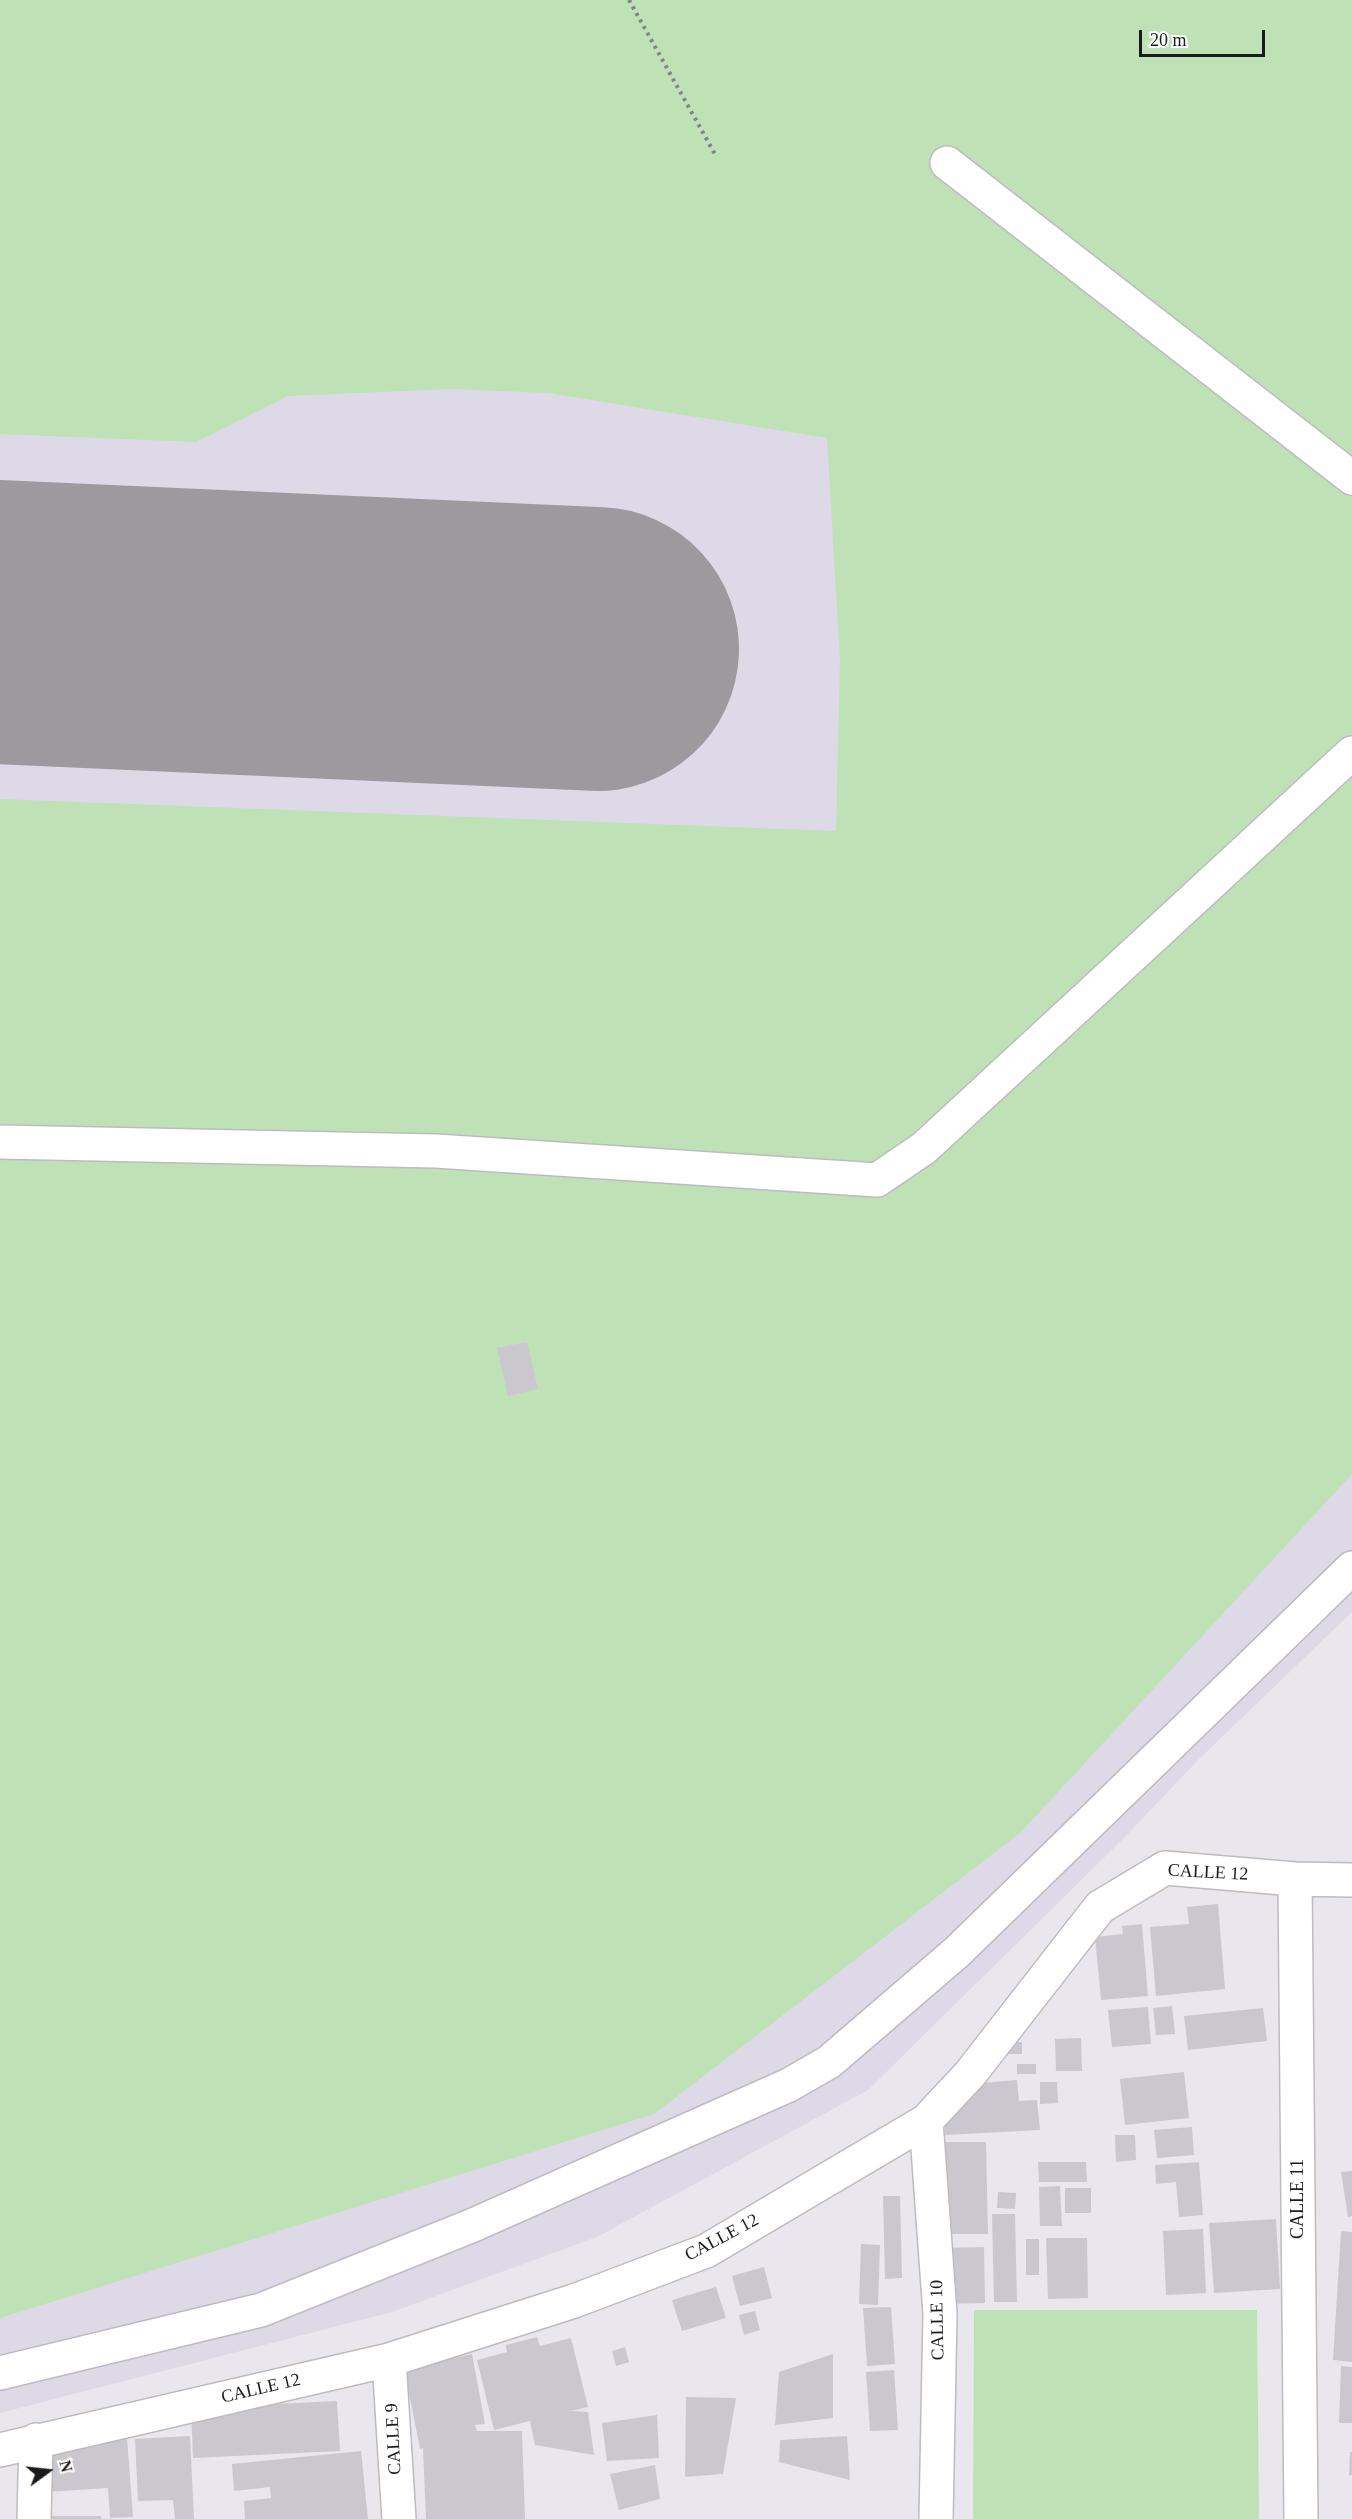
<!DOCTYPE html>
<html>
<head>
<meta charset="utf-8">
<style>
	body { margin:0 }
	#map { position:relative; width:1352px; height:2519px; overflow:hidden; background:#e9e7ed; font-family:"Times New Roman",serif }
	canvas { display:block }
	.north { position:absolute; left:18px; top:2441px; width:60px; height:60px; -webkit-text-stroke:4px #fff; paint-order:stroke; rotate:75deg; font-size:16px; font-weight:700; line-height:24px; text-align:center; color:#1b1b1d }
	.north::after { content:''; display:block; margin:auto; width:21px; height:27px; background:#1b1b1d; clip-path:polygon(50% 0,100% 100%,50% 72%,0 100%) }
	.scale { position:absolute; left:1139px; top:30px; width:126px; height:27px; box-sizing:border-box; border:3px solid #1b1b1d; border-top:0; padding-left:8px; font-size:18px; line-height:21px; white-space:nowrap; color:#1b1b1d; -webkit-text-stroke:4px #fff; paint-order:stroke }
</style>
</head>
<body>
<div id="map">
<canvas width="1352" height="2519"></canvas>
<div class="north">N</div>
<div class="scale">20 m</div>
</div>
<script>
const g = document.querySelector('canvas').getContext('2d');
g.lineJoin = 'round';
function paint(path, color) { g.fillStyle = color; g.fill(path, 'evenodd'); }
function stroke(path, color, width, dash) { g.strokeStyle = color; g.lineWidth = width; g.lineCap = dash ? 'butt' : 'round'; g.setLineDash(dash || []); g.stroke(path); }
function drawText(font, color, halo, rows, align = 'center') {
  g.font = font + ' "Times New Roman",serif'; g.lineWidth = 4.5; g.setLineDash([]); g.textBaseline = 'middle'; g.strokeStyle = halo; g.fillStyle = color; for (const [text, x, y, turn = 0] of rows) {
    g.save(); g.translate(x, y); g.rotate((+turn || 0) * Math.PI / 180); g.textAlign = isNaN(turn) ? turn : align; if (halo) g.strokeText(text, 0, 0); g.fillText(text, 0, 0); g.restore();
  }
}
const built = new Path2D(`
	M0,0H1352V1612L1197,1761L1125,1837L868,2090L597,2237L392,2312L0,2413Z`);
const green = new Path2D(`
	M0,0H1352V1474L1020,1833L654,2114L0,2318V799L836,831L840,660L827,438L548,393L451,389L288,396L196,442L0,434Z
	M974,2310H1257L1259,2519H973Z`);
const runway = new Path2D(`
	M0,622L597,649`);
const building = new Path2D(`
	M527,1342L538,1389L508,1396L497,1348Z
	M1218,1904L1225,1989L1156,1996L1150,1927L1189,1924L1187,1907Z
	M1142,1924L1148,1996L1101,2000L1095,1937L1123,1934L1122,1926Z
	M1172,2006L1175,2034L1156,2035L1153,2008Z
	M1148,2007L1151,2044L1112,2047L1108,2010Z
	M1263,2008L1267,2041L1188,2050L1184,2016Z
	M1081,2038L1082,2071H1056L1055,2039Z
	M996,2042H1022V2054H996Z
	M1017,2064H1036V2074H1017Z
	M1184,2072L1189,2118L1125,2125L1120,2079Z
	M1017,2080L1019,2101L1037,2100L1040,2130L945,2135V2111L968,2084Z
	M1040,2082H1057L1058,2103L1040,2104Z
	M1192,2127L1194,2155L1157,2158L1154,2130Z
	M1115,2135H1135L1136,2160L1116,2162Z
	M942,2142H986L988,2234H944Z
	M1038,2162H1086L1087,2182H1039Z
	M1199,2162L1203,2215L1179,2217L1176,2182L1156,2184L1155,2165Z
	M1352,2171V2216L1348,2217L1341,2172Z
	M1060,2186L1062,2226H1040L1039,2187Z
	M1065,2188H1091V2213H1065Z
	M998,2192L1016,2193L1015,2209L997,2208Z
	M883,2196H900L902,2278L885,2279Z
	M992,2214H1015L1017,2302H994Z
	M1276,2219L1280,2289L1214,2293L1209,2223Z
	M1203,2229L1206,2293L1166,2295L1163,2231Z
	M1341,2231L1352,2232V2362L1333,2360Z
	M1046,2238H1087L1088,2298L1048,2299Z
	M1026,2239H1039V2275H1026Z
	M861,2244L880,2245L878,2305L859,2304Z
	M984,2247L985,2303L943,2304L942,2248Z
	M764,2267L772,2298L740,2306L732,2276Z
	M716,2287L726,2318L682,2331L672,2300Z
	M891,2307L895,2364L867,2366L863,2308Z
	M755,2311L760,2330L744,2335L739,2315Z
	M537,2337L540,2346L571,2338L588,2407L571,2411L588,2412L594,2455L535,2445L530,2421L494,2430L477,2360L507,2352L506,2345Z
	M625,2347L629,2362L616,2366L612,2351Z
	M472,2354L485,2424L475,2425L477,2431H522L525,2519H426L423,2448L420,2449L404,2368Z
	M833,2354V2418L775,2425L779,2372Z
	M1341,2366L1352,2367V2423H1339Z
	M894,2370L898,2430L870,2431L866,2372Z
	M686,2397L736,2398L723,2474L685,2477Z
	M337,2401L340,2451L193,2458L191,2408Z
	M657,2415L659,2458L607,2461L602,2423Z
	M190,2436L194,2519H175L173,2500L138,2501L135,2439Z
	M847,2436L850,2480L779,2462L780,2440Z
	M127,2438L133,2517L110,2518L108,2488L46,2492L43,2443Z
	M361,2451L368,2519H245L244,2501L271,2498L270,2487L234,2491L232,2464Z
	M1350,2452H1352V2475H1349Z
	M655,2465L660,2499L619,2510L610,2474Z
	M46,2516H101V2519H46Z`);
const path = new Path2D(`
	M629,0L716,156`);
const minor = new Path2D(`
	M947,163L1352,478
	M0,1142L436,1151L877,1180L924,1148L1352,753
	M1295,1879L1301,2519
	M926,2121L940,2314L936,2519
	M389,2360L399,2519
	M0,2373L261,2310L471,2226L789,2085L829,2062L957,1952L1352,1568
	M0,2450L389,2360L574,2301L706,2251L926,2121L970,2074L1100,1907L1165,1868L1295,1879L1352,1880
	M34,2519L36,2440`);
const streetNames = [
	["CALLE 12",1208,1873,3],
	["CALLE 11",1298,2199,-90],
	["CALLE 12",722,2238,-28],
	["CALLE 10",938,2320,-91],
	["CALLE 12",261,2389,-13],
	["CALLE 9",394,2439,-93]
];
paint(built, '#ddd9e6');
paint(green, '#bfe1b6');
stroke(runway, '#9c9a9f', 284);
paint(building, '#cac8ce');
stroke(minor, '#bdbbc1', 36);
stroke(path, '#848387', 4, [3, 4.5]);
stroke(minor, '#fff', 33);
drawText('18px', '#1b1b1d', '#fff', streetNames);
</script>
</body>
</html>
